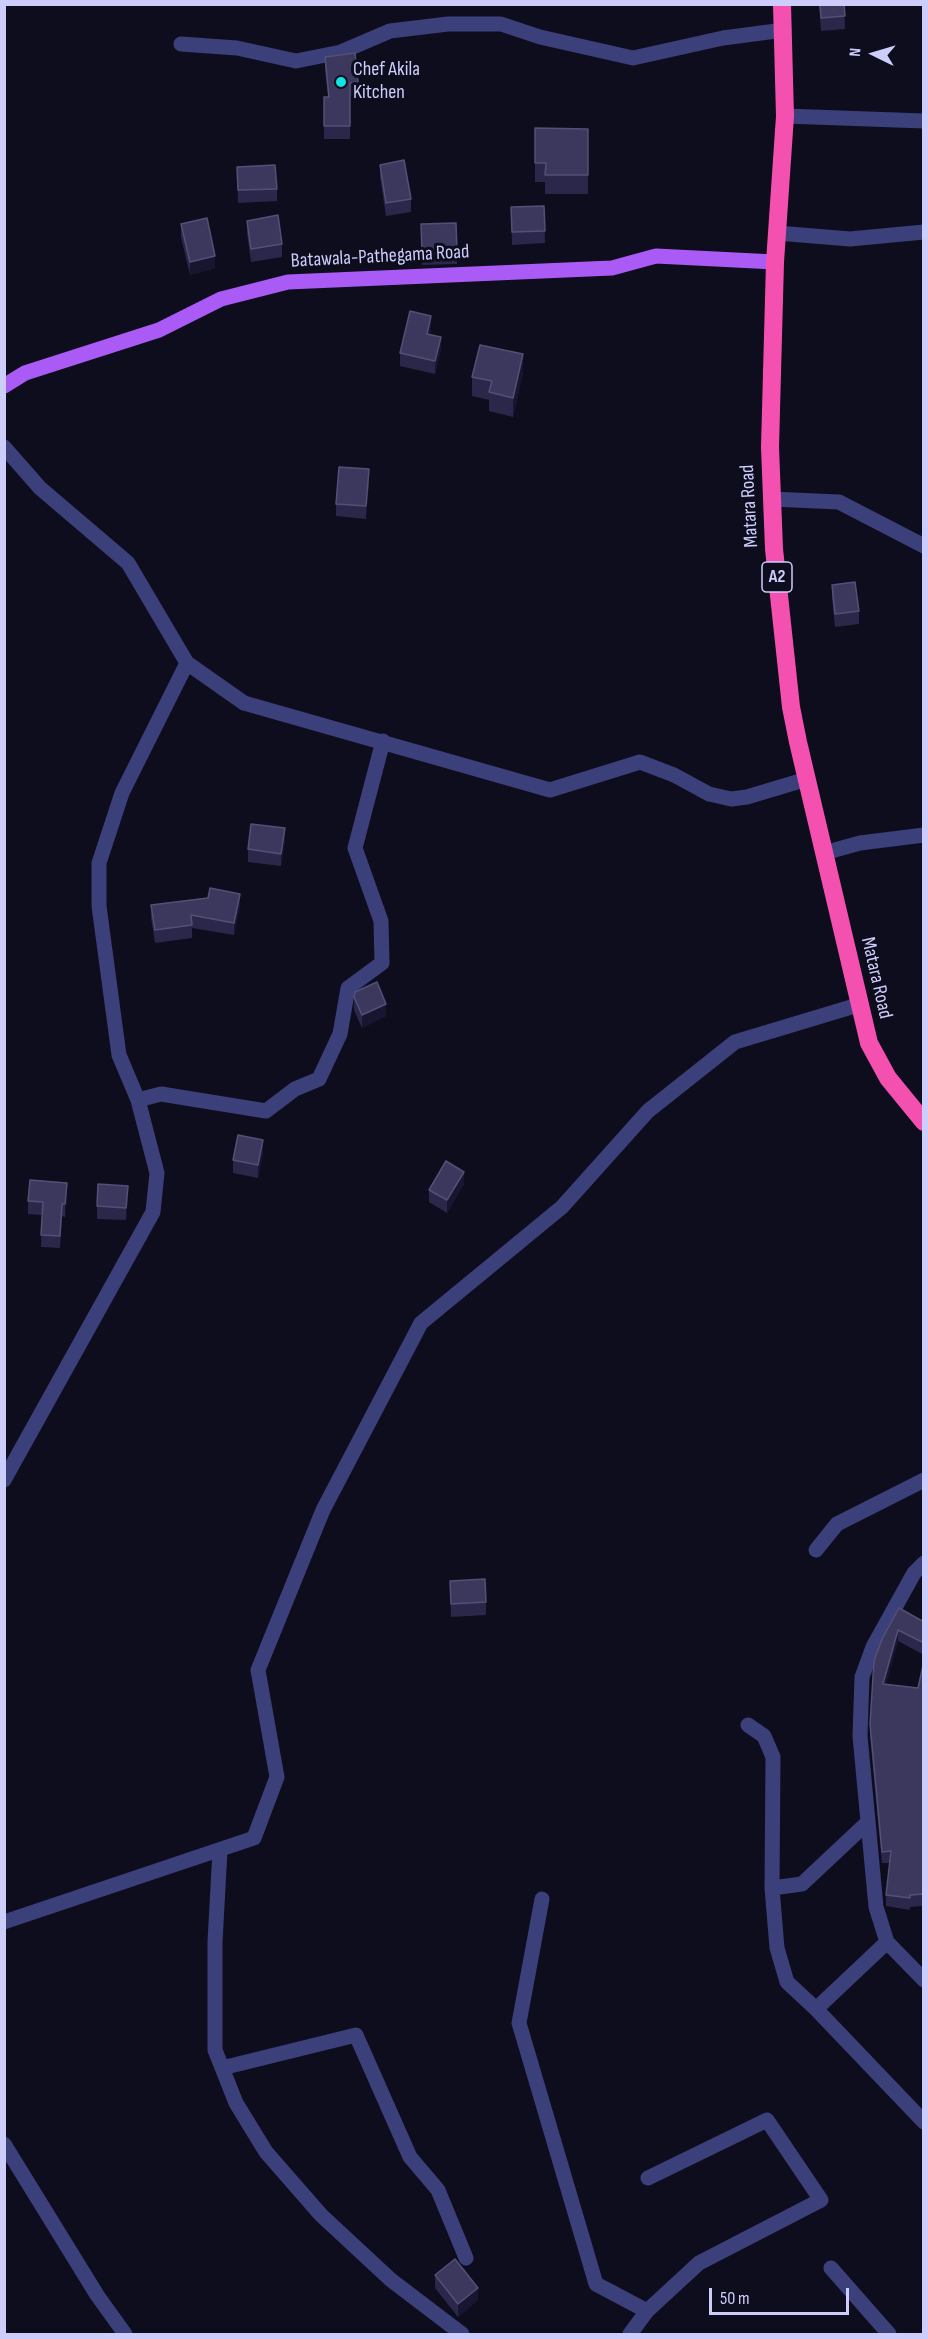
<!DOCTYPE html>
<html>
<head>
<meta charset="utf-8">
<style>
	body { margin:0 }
	#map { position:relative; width:928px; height:2339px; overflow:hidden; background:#0e0d1d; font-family:"Sofia Sans Condensed",sans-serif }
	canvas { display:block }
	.frame { position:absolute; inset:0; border:6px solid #cdcdfc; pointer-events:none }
	.north { position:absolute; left:844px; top:24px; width:60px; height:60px; -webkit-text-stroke:4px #0e0d1d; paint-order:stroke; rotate:275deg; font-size:16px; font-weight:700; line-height:24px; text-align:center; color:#cdcdfc }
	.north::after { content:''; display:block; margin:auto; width:21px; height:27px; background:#cdcdfc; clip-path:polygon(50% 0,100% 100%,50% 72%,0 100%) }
	.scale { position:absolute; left:709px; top:2288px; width:140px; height:27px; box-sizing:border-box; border:3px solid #cdcdfc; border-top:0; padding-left:8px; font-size:18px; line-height:21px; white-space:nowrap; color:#cdcdfc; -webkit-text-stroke:4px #0e0d1d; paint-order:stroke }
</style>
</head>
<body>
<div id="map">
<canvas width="928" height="2339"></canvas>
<div class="frame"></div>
<div class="north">N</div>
<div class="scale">50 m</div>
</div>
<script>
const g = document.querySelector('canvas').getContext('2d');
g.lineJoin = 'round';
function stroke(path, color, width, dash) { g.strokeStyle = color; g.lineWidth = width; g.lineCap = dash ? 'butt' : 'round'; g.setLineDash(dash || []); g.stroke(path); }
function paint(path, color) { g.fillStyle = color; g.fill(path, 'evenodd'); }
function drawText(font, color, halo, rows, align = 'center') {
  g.font = font + ' "Sofia Sans Condensed",sans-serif'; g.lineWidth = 6; g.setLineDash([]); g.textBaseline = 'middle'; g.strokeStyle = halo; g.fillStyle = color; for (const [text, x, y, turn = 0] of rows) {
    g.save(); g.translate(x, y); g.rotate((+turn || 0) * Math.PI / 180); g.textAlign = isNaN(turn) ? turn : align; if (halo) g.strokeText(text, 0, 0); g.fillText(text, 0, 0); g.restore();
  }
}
const minor = new Path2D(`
	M181,44L237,48L296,61L341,52L390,31L448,24H501L540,37L633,58L723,38L784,30
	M785,116L924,121
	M777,233L850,239L924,232
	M4,447L40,488L128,563L187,663L244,703L550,790L640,762L674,775L709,794L731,799L747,797L807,779
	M771,499L839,502L924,546
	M824,853L860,843L924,835
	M138,1100L161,1094L266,1111L295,1089L319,1079L340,1034L348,988L382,963L381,921L355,848L383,741
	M4,1480L153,1212L157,1173L138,1100L119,1055L99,906V863L122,793L187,663
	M816,1550L837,1524L924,1480
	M924,1563L914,1573L873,1647L862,1677L860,1736L876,1907L887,1942L924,1980
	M748,1725L764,1736L773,1757L772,1888L777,1948L787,1982L816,2009L887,1942
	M220,1850L215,1942V2050L236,2103L266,2152L321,2215L391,2280L462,2334
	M772,1888L802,1884L868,1822
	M542,1899L519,2023L596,2284L647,2311L630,2334
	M4,1922L254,1838L277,1777L258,1670L323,1510L421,1323L562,1207L648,1111L735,1042L858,1005
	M816,2009L924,2122
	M222,2068L356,2035L410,2157L438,2190L466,2258
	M4,2144L97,2295L125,2334
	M831,2268L889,2334
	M647,2311L699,2263L821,2200L767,2120L648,2178`);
const major = new Path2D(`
	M4,386L25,373L159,330L221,299L288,282L612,268L656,256L775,262`);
const highway = new Path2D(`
	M782,4L785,116L775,262L770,447L774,549L791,707L798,742L869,1043L888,1078L924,1122`);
const wall = new Path2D(`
	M819,4H844L845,29L821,31Z
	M325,57L358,82V95L350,96V139H324V97H328L325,70Z
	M535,128L588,129V194H545V182H535Z
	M380,165L411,199V212L386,216L380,177Z
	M237,167L277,189V201L238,203Z
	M544,206L545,243L512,245L511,207Z
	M247,221L282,244V257L251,262L247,233Z
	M181,224L215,268L190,275L181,237Z
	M421,224L457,251V264L422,265Z
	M431,329L430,334L441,350L435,374L400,366V353Z
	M523,373L513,417L489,411V400L472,396V377Z
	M369,482L366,519L336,516V504Z
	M832,585L859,611V624L835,627L832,598Z
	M285,841L281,866L248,862V849Z
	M151,905L240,906L234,935L192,928V938L155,943L151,918Z
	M354,997L386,1016L362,1028L354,1010Z
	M263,1153L258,1178L233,1173V1160Z
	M464,1184L447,1213L429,1202V1190Z
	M67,1196L65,1217L62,1216L60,1248L41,1247L42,1215L28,1214V1201Z
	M128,1198L126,1220L97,1219V1206Z
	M450,1581L486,1602V1615L451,1617Z
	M899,1608L924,1622V1655L898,1641L886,1684L918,1688L924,1661V1906L910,1907V1910L886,1906V1895L890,1863H882L870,1736V1724Z
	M435,2275L478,2300L458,2317L435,2288Z`);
const shadedWall = new Path2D(`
	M215,256V268L190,275V262Z
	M431,316V329L427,346V334Z
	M441,337V350L435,374V361Z
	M523,354V373L513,417V398Z
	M369,469V482L366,519V506Z
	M285,828V841L281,866V854Z
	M240,894V906L234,935V923Z
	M386,1004V1016L362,1028V1015Z
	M263,1140V1153L258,1178V1165Z
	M464,1172V1184L447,1213V1200Z
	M67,1183V1196L65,1217V1204Z
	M128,1186V1198L126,1220V1208Z
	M898,1630V1641L883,1696V1684Z
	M478,2288V2300L458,2317V2304Z`);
const building = new Path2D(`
	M820,4H844L845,16L821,18Z
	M355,53L358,82L350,83V126H324V97H329L325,57Z
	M535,128L588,129V175H545L546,163H535Z
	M404,160L411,199L386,203L380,165Z
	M275,165L277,189L238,190L237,167Z
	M544,206L545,231L512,232L511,207Z
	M278,215L282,244L251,249L247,221Z
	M207,218L215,256L190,262L181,224Z
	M456,223L457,251L422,253L421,224Z
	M410,311L431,316L427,334L441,337L435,361L400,353Z
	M480,345L523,354L513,398L489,392L492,381L472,377Z
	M339,467L369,469L366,506L336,504Z
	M855,582L859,611L835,614L832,585Z
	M251,824L285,828L281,854L248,849Z
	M210,888L240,894L234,923L191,915L192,925L155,930L151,905L208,898Z
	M377,982L386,1004L362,1015L354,997L355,992Z
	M238,1135L263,1140L258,1165L233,1160Z
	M446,1161L464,1172L447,1200L429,1190Z
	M30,1180L67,1183L65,1204H62L60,1236L41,1235L43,1202L28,1201Z
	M98,1184L128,1186L126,1208L97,1206Z
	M485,1579L486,1602L451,1604L450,1581Z
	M899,1608L924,1622V1643L898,1630L883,1684L918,1688L924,1661V1894L910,1895V1898L886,1895L891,1851L882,1852L870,1724L874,1661L882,1639Z
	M455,2259L478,2288L458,2304L435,2275Z`);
const markers = [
	[341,82,6,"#0ee6e5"]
];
const shields = [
	[777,577,30]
];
const shieldNames = [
	["A2",777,577]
];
const poiNames = [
	["Chef Akila",353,70],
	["Kitchen",353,93]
];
const streetNames = [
	["Batawala-Pathegama Road",380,257,-3],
	["Matara Road",750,506,-93],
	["Matara Road",876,978,77]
];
stroke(minor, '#3b3f7a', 15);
stroke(major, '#ab5bf5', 15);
stroke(highway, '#f450b0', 18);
paint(wall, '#2a274a');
paint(shadedWall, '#181530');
paint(building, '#3c385d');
stroke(building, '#525076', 1.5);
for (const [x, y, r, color] of markers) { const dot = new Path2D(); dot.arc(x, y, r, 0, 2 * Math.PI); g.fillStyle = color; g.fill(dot); stroke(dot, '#0e0d1d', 2); }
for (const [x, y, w] of shields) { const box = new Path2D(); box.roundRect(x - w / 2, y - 15, w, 30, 4.5); g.fillStyle = '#0e0d1d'; g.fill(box); stroke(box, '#cdcdfc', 1.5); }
drawText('bold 18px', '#cdcdfc', null, shieldNames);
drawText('20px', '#cdcdfc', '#0e0d1d', poiNames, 'left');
drawText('20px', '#cdcdfc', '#0e0d1d', streetNames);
</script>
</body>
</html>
